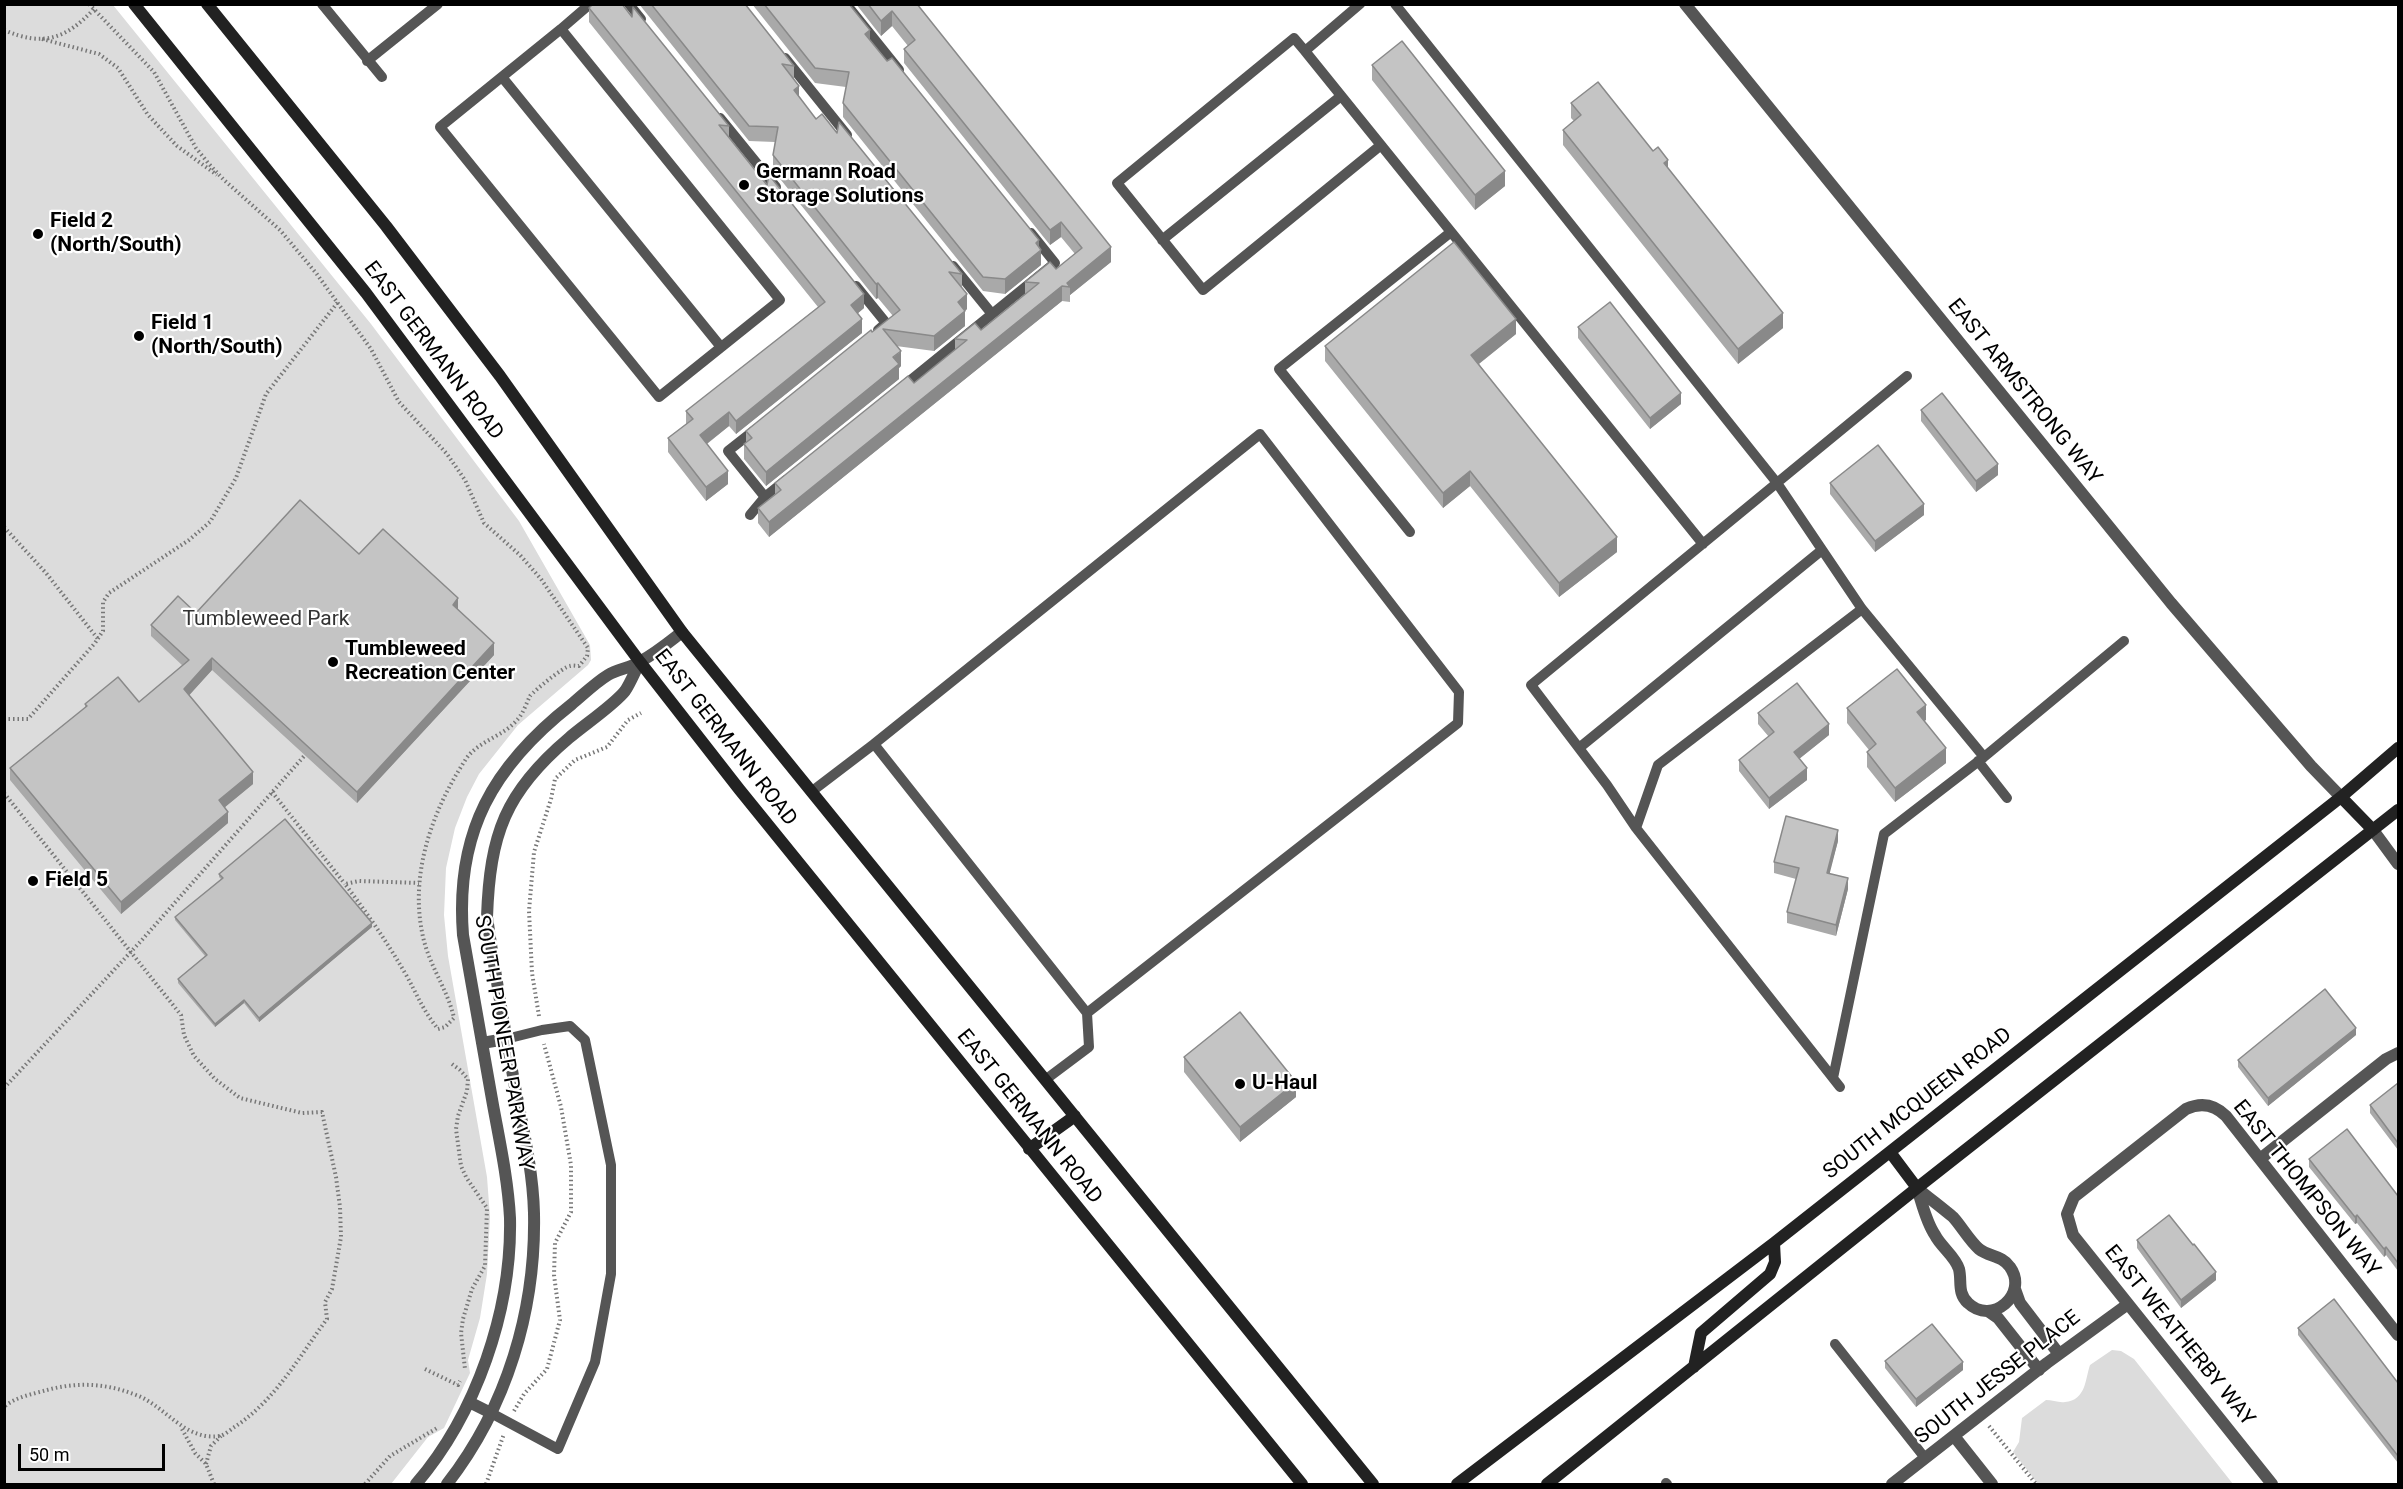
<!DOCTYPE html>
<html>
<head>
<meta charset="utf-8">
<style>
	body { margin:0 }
	#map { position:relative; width:2403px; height:1489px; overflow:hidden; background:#fff; font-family:Roboto,sans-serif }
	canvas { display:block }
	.frame { position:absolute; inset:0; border:6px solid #000; pointer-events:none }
	.scale { position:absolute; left:18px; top:1444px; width:147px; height:27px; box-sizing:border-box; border:3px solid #000; border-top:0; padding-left:8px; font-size:18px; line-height:21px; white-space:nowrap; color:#000; -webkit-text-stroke:4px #fff; paint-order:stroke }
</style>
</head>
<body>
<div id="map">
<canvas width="2403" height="1489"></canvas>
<div class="frame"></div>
<div class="scale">50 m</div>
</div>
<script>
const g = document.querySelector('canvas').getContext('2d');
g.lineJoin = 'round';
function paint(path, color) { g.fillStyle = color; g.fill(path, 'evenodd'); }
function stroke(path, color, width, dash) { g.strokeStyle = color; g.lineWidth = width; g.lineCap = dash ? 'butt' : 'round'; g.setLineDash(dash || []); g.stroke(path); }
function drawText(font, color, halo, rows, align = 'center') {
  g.font = font + ' Roboto,sans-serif'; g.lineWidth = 4.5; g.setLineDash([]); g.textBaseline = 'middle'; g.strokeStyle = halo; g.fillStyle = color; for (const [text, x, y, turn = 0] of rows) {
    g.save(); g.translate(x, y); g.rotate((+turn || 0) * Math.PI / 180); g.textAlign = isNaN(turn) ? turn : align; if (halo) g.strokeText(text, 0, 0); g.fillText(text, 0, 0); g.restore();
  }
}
const green = new Path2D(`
	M5,5H113L371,324L519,521L590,645L591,660L588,665L518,725L479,774L467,797L455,828L446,868L444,915L448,956L487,1177L490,1217L487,1274L480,1318L468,1360L470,1373L444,1428L428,1437L391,1484H5Z
	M2112,1350L2121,1351L2134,1359L2233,1484H2038L2013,1452L2019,1442L2022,1418L2046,1400C2052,1400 2059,1403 2065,1402C2086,1400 2085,1380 2090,1365Z`);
const path = new Path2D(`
	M89,4L154,72L196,148L209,164L224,180L280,230L316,273L371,349L399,402L447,454L465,480L484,523L520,555L541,579L588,648L587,656L579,666C576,666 573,665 570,666C563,667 535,690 530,696C526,704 523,714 517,720C504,736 478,741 466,759C431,812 408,878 424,941C431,968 448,991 454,1018L445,1027L438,1029C422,1009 417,994 405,973C387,942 367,913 345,884L359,881L419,883
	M4,30C43,47 66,39 94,9
	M42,39L99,54L118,68L148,115L177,146L217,175
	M4,527L46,573L98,639
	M4,719H28L95,643L103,631V602L109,593L189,540L210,522L236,478L266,394L338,302
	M272,792L345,884
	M4,793L181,1015L184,1035L194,1056L215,1079L240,1098L302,1113L322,1112L336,1177L340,1207L341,1237L332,1289L325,1302L327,1319C299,1357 276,1399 236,1426C231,1429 225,1435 220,1436C184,1441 166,1406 136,1395C106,1383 77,1382 47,1390C33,1394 15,1397 4,1407
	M539,1016L532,973L529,911L534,852L551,799L555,779L575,760L607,747L628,720L641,713
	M452,1064L460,1070L468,1079L467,1091L458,1116L456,1129L461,1166L466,1177L487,1208L485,1266L472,1289L463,1319L461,1333L465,1369
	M4,1088L141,941L305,755
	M425,1369L458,1385L460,1381
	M514,1411L524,1394L547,1369L560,1320L554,1275L555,1243L571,1212V1165L561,1107L544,1044
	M1989,1426L2036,1484
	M182,1429L195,1453L206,1464L214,1484
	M206,1464L211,1446L221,1436
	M365,1484L390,1456L437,1428
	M486,1484L504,1434`);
const service = new Path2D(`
	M322,4L382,77
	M629,4L641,19
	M846,4L899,70
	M1360,4L1305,51L1703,544
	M1395,4L1777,483L1862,609L1984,757L1884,834L1833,1078
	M561,29L780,300L659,397L440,127Z
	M561,29L590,4
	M1305,51L1294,38L1117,183L1203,290L1381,145
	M785,58L847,135
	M367,61L438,4
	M502,77L721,347
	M720,118L776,187
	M1162,240L1341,96
	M953,266L992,314
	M856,286L886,323L878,330
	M901,388L1055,263L1031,233
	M756,429L728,451L765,497L786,480
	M750,515L765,497
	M1410,532L1279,369L1451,232
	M874,744L1260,434L1459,692L1458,723L1087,1013
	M1579,748L1822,550
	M1984,757L2124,641
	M1978,761L2007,798
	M811,792L874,744L1087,1013L1089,1047L1045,1080
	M1636,828L1658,765L1862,609
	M1840,1087L1636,828L1607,785L1531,685L1907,376
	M1835,1344L1925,1458
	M491,1413L558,1449L595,1362L611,1274V1165L585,1040L570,1026L542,1030L506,1039
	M1666,1483L1667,1484`);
const minor = new Path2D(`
	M1685,4L2171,603L2311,766L2341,797
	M2373,830L2398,864
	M482,1043L506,1039
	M2260,1159L2386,1059L2398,1053
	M1917,1188C1929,1198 1941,1207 1953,1217C1962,1227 1969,1240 1979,1249C1989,1257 2002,1255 2010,1267C2029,1294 1992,1326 1968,1303C1957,1293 1962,1281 1959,1269C1955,1256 1941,1247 1935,1235C1926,1222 1922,1203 1917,1188Z
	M2015,1289L2020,1303L2059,1354
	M1988,1311L1998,1318L2039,1370
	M469,1402L491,1413
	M1954,1436L1992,1484
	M416,1484C476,1414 512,1311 510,1218C508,1180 500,1143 493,1105C483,1048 473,991 463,935C455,832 493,766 572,704C584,694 595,683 608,675C618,669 631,668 641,661C656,653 669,642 682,632
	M447,1484C507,1407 536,1310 534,1213C533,1171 523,1128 515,1087C505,1031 495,974 487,917C490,834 505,792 569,738C584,725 614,705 625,691C631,682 635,671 640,662
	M1892,1484L2047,1363L2128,1304
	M2272,1484L2073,1235L2067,1214L2074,1197L2186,1109C2201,1102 2214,1104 2226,1116L2398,1335`);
const secondary = new Path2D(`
	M134,4L366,293L640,662L739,789L1302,1484
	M207,4L386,226L500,376L682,632L1373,1484
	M2341,797L2373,830
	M1029,1149L1075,1116
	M1890,1152L1917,1188
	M1694,1367L1701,1333L1770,1274L1775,1262L1774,1243
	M1457,1484L1774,1243L2341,797L2398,748
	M1547,1484L1917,1188L2398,810`);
const wall = new Path2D(`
	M639,4H745L794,66V79L799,98L816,119L837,133L962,274V288L967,309L965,311V326L934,351L896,346L901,366L899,368V379L766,486L744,459V444L746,443V431L893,316L878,298L876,299L773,170V155L775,142L749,141Z
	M752,4H849L870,40L1039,247L1041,265L1005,294L983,291L843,117V103L846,87L815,83Z
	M856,4H917L1111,262L1070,295V302L1062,301L769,537L758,523V508L775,494V483L914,383L955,351V339L981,330L1025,294V282L1056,269L1075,254L1061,237L1050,245L904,63V49L908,46L892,26L881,36Z
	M589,8L632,17L729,126V137L864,308L857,314L862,333L736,434L729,426L707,444L728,484L706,501L668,452V438L686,424V411L818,307L589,22Z
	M1372,65L1505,186L1475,210L1372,80Z
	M1571,103L1653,151L1668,168L1783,328L1738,364L1563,145V130L1574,121L1571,118Z
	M1578,327L1681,404L1650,429L1578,338Z
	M1516,334L1479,364L1617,552L1559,597L1470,486L1443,508L1325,361V346Z
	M1921,410L1998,475L1976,492L1921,421Z
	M1830,483L1924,515L1875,552L1830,494Z
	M359,554L458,610L494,655L357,803L212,670L189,695L253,784L225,807L228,823L121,914L10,780V768L85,708V704L139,702L183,666L151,636V625L196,613Z
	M1847,708L1926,720L1924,721L1946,763L1895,802L1867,767V752L1869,750L1847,723Z
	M1758,713L1829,735L1799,759L1807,780L1769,809L1739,771V760L1769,737L1758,724Z
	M1838,841L1829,873L1848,889L1836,936L1787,923V912L1796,879L1774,873V862Z
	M219,874L372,927L259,1022L244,1003L215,1027L178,983V979L205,956L175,920V917L221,879L219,877Z
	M2356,1035L2268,1106L2238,1067V1060Z
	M1184,1057L1296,1097L1240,1142L1184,1072Z
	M2398,1083V1150L2370,1113V1105Z
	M2309,1159L2398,1196V1271L2386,1255L2384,1257L2357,1223L2355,1224L2309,1167Z
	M2137,1240L2193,1245L2216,1280L2181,1308L2137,1248Z
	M2298,1328L2398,1383V1463L2298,1335Z
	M1885,1361L1963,1370L1916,1407L1885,1368Z`);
const shadedWall = new Path2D(`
	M892,11V26L881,36V21Z
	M870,30V45L865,34Z
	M799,86V101L794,90Z
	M1668,160V175L1664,163Z
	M1505,171V186L1475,210V195Z
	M1061,222V237L1050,245V230Z
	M1039,240V252L1041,250V265L1005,294V279Z
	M1111,247V262L1070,295V287L1067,283Z
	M878,283V298L876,299V284Z
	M1062,286V301L769,537V522Z
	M864,294V308L851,319V305Z
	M967,294V309L958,317V302Z
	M965,311V326L934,351V336Z
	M1783,313V328L1738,364V349Z
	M862,319V333L736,434V421Z
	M1516,319V334L1471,370V355Z
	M901,351V366L899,368V379L766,486V472Z
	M1681,393V404L1650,429V418Z
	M729,412V426L700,449V435Z
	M1998,464V475L1976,492V481Z
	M728,471V484L706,501V487Z
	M1470,471V486L1443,508V493Z
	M1924,504V515L1875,552V541Z
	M1617,537V552L1559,597V583Z
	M458,598V610L453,605Z
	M494,643V655L357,803V792Z
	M212,658V670L184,701V689Z
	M1926,705V720L1917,726V712Z
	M1829,724V735L1794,763V752Z
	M1946,748V763L1895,802V788Z
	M1807,768V780L1769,809V798Z
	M253,772V784L219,812V800Z
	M228,812V823L121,914V902Z
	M1838,830V841L1827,884V873Z
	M1848,878V889L1836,936V925Z
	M372,923V927L259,1022V1018Z
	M244,1000V1003L215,1027V1024Z
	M2356,1028V1035L2268,1106V1098Z
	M1296,1082V1097L1240,1142V1127Z
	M2357,1215V1223L2355,1224V1217Z
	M2386,1247V1255L2384,1257V1249Z
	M2216,1272V1280L2181,1308V1300Z
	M1963,1362V1370L1916,1407V1399Z`);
const building = new Path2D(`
	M593,4H622L632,17L633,7L729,126L719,125L767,185L769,175L864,294L851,305L862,319L736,421L729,412L700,435L728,471L706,487L668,438L693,419L686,411L825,302L589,8Z
	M651,4H745L794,66L782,64L799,86L794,90L816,119L822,114L837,133L839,122L962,274L949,272L967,294L958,302L965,311L934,336L883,329L901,351L893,357L899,364L766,472L744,444L752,438L746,431L871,330L872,332L900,310L878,283L876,284L773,155L778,127L749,126Z
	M764,4H849L870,30L865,34L887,61L892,58L1039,240L1036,243L1041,250L1005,279L983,277L843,103L849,72L815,68Z
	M868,4H917L1111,247L1067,283L1070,287L1062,286L769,522L758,508L781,490L775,483L908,376L914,383L967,340L955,339L975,323L981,330L1039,283L1025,282L1050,262L1056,269L1082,248L1061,222L1050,230L904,49L915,40L892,11L881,21Z
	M1402,41L1505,171L1475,195L1372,65Z
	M1598,82L1653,151L1658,147L1668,160L1664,163L1783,313L1738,349L1563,130L1581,115L1571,103Z
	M1454,242L1516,319L1471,355L1617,537L1559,583L1470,471L1443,493L1325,346Z
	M1610,302L1681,393L1650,418L1578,327Z
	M1942,393L1998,464L1976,481L1921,410Z
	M1878,445L1924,504L1875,541L1830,483Z
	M300,500L359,554L383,529L458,598L453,605L494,643L357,792L212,658L184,689L253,772L219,800L228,812L121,902L10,768L87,706L85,704L118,677L139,702L189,660L151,625L178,596L196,613Z
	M1897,669L1926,705L1917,712L1946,748L1895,788L1867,752L1876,744L1847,708Z
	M1797,683L1829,724L1794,752L1807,768L1769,798L1739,760L1774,732L1758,713Z
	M1786,816L1838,830L1827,873L1848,878L1836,925L1787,912L1799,868L1774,862Z
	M285,819L372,923L259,1018L244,1000L215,1024L178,979L207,955L175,917L223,878L219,874Z
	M2325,989L2356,1028L2268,1098L2238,1060Z
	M1240,1012L1296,1082L1240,1127L1184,1057Z
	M2398,1083V1143L2370,1105Z
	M2347,1129L2398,1196V1263L2386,1247L2384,1249L2357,1215L2355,1217L2309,1159Z
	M2169,1215L2193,1245L2194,1244L2216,1272L2181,1300L2137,1240Z
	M2334,1299L2398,1383V1456L2298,1328Z
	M1932,1324L1963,1362L1916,1399L1885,1361Z`);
const markers = [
	[744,185,6,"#000"],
	[38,234,6,"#000"],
	[139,336,6,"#000"],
	[333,662,6,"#000"],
	[33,881,6,"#000"],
	[1240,1084,6,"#000"]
];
const poiNames = [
	["Germann Road",756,173],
	["Storage Solutions",756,197],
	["Field 2",50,222],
	["(North/South)",50,246],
	["Field 1",151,324],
	["(North/South)",151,348],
	["Tumbleweed",345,650],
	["Recreation Center",345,674],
	["Field 5",45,881],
	["U-Haul",1252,1084]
];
const streetNames = [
	["EAST GERMANN ROAD",433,351,53],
	["EAST ARMSTRONG WAY",2024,392,51],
	["EAST GERMANN ROAD",725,738,52],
	["SOUTH PIONEER PARKWAY",503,1043,80],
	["SOUTH MCQUEEN ROAD",1918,1104,-38],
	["EAST GERMANN ROAD",1029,1117,51],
	["EAST THOMPSON WAY",2306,1189,51],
	["EAST WEATHERBY WAY",2179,1336,51],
	["SOUTH JESSE PLACE",1998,1378,-38]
];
const parkNames = [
	["Tumbleweed Park",266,620]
];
paint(green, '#dcdcdc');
stroke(path, '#777', 4, [1.5, 3]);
stroke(service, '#555', 10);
stroke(minor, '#555', 12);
stroke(secondary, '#222', 12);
paint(wall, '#a9a9a9');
paint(shadedWall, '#898989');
paint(building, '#c4c4c4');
stroke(building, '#898989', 1.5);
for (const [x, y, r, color] of markers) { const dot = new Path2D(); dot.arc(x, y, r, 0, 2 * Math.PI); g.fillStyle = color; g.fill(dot); stroke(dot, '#fff', 2); }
drawText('bold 21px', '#000', '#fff', poiNames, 'left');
drawText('21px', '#000', '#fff', streetNames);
drawText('21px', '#333', '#fff', parkNames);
</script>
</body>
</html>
